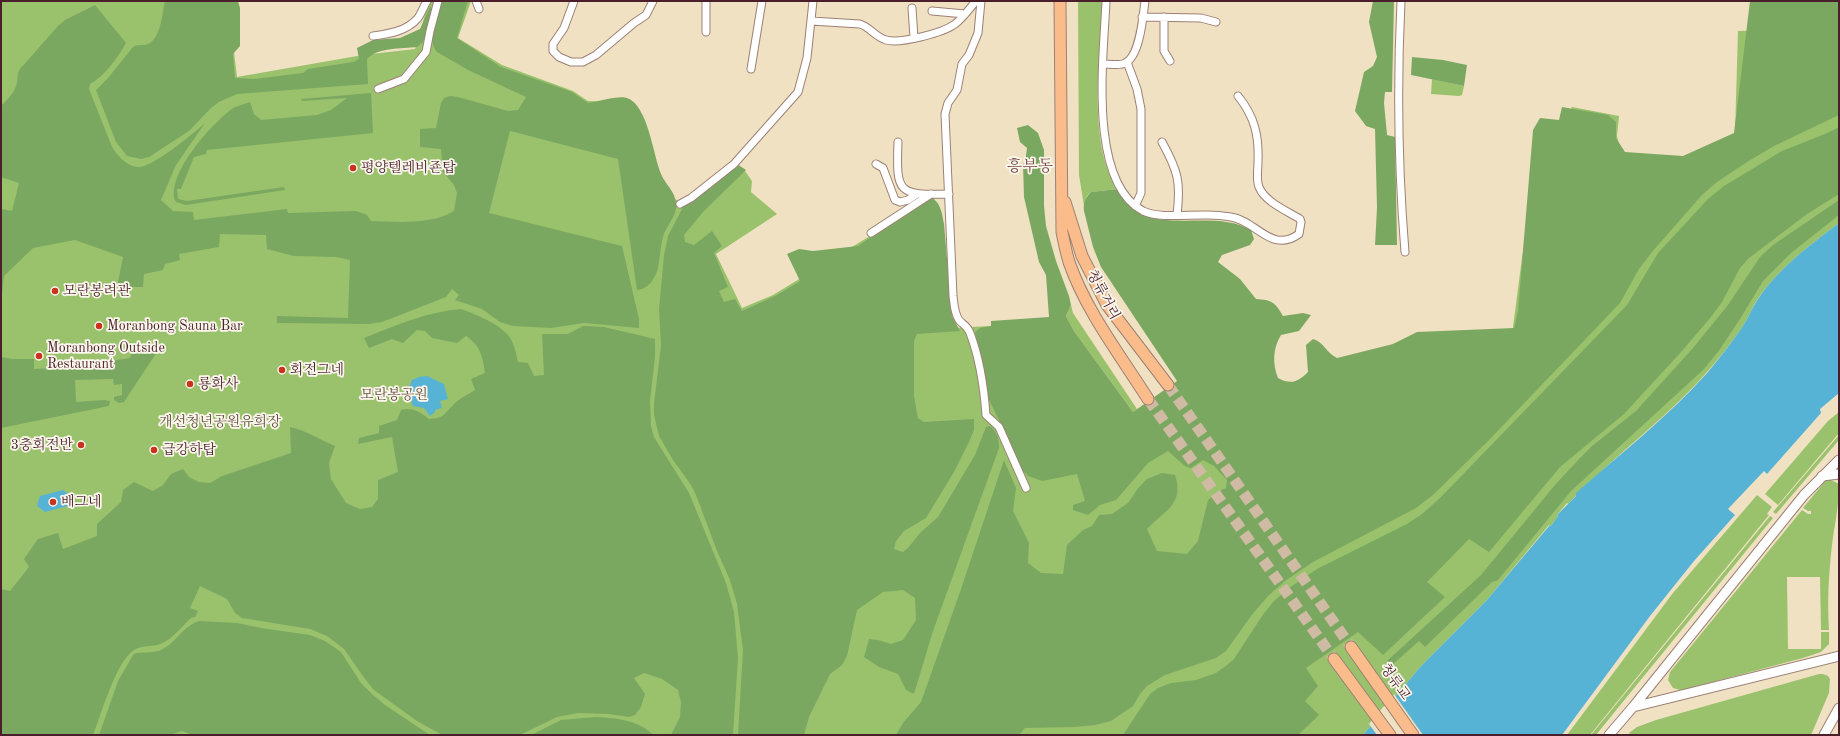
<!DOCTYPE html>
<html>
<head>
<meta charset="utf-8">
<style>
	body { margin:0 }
	#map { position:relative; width:1840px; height:736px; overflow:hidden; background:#f0e1c2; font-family:"Old Standard TT",serif }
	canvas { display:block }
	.frame { position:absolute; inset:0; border:2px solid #4a1f2b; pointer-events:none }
</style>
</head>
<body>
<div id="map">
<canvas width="1840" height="736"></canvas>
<div class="frame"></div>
</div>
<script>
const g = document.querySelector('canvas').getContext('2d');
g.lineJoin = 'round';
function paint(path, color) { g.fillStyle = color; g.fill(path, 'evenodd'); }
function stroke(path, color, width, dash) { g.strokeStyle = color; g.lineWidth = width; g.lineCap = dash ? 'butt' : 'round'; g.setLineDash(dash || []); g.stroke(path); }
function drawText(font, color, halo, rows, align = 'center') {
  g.font = font + ' "Old Standard TT","Noto Serif KR",serif'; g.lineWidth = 3.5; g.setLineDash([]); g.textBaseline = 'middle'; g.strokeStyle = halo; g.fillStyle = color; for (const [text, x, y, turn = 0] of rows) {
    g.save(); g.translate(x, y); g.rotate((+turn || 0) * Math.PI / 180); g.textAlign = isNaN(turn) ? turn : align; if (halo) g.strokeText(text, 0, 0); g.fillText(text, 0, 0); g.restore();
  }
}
const green = new Path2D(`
	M1,1H228L237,77L363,55L415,49L429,1H471L458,38L502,65L573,91L588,101L625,102L672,197L687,207L745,171L752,181L751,192L777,214L716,254L742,308L773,295L934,197L952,328L1009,325L1131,420L1249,411L1518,351L1513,327L1539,128L1562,127L1572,107L1619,116L1617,136L1622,158L1685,157L1735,133L1738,31L1839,29V223C1810,245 1778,269 1757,300C1753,306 1750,314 1746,321C1735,339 1721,356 1707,372C1665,420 1612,457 1568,504L1567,503L1557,515L1558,516L1551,526L1549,525L1486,601L1421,666L1363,735H1Z
	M1078,1H1103C1100,52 1087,147 1118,189L1091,192L1087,196L1084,206L1079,175Z
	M1432,79L1464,86L1462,95L1459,96L1431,94Z
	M1071,305L1073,313L1137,409L1133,412L1074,331L1066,316Z
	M1839,412V433L1778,505L1765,494L1828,421Z
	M1839,435V440L1776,514L1773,512Z
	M1826,480H1831L1839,484C1839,502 1836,519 1833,537C1829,568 1827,599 1829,630H1821L1820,577H1787L1788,649H1821V632H1829V644L1821,652L1803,658L1690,688L1680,690L1673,688L1668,680L1670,672L1802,510L1808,514H1811V511H1808L1803,508Z
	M1757,495L1772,507L1767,514L1769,515L1590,735H1567L1673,593Z
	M1770,516L1773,518L1617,709L1596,735H1591Z
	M1819,674H1823L1828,676L1830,679L1829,693L1811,735H1631L1629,733L1637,727L1656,720Z`);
const forest = new Path2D(`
	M165,1H238L240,8V46L233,54L235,78L254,79L303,73L308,69L353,62L359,59L357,48L373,40L400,38L420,29L430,7L432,8C430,21 429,40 417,47C402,49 378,47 367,59L368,84L237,94L219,102L211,108L189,131L149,157L141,159L127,156L116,142L96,90L108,78L133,47C137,44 143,46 148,44C161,38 162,14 165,1Z
	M441,1H468L457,38L501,67L572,92L588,103C597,102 619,95 627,98C648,105 653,155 661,174C665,184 675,191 676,203C678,215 666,226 663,237C659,250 661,267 654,278C650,285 645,289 637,290L618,159L510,131L489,213L622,246L639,319V328L584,323L551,328L513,326L500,322L482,309L455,300L459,295L452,289L446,297L382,322L369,324L277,323V316L348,318L350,260L336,257L294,256L267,249L266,235L220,234L219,247L179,254L180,260L165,264L163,270L144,274L143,287H117L123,257L75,240L33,248L4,276L1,302V216L2,209L12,211L19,183L1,177V106C8,99 16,91 17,82C18,77 17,74 20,69L58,26L65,20L95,5L126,43C118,57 105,76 90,84L89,89L112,147C118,156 126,166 138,167C152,168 194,133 205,123L176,165L161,200L173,211L193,212L194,220L287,209L288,213L356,211L367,215L371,221C397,222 431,225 454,211L457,193L454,185L443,172L441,149L420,147V129L436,128L441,103L444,98L450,96L458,97L508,111L518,110L526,97L468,70L437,52C426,38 436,17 441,1Z
	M1373,1H1394L1392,92H1385L1384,103L1387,135L1395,137L1397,245H1375L1377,208L1375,129L1366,126L1355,111L1364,72L1373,66L1377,57L1369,22Z
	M1750,1H1839V115L1774,146L1747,162L1717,182L1702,195L1652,252L1639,269L1620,303L1489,440L1433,495L1416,508L1313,562L1285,581L1268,596L1251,616L1226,651L1216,658L1165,675L1147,686L1140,694L1133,706L1111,721L1095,725L1075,727L1025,728L1019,735H896L903,723L921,702L960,592L1004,460L1016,488L1013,511L1029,543L1028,563L1041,573L1063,574L1067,545L1083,530L1092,526L1099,515L1112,514L1128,503L1139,487L1147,479L1162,473L1175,475C1185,504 1164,511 1147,529L1157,551L1187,554L1198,541L1208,500L1219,491L1226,488L1227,480L1214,466L1203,460L1191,468L1185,466L1168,451L1148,463L1116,500L1100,505L1088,515L1073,510V505L1085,501L1077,474L1042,481L1028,476L1020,468L1006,434L989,400L975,332L980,328L991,326V321L1049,317L1046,275L1039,262L1024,197L1023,164L1025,163L1027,148L1020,142L1017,128L1028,125L1038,133L1044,150V206L1046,226L1056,261L1069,296L1071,305L1066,316L1074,331L1133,412L1177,381L1101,267L1093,247L1084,211C1083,203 1086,197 1091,192L1118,189C1124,198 1131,209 1141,214C1176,229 1217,211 1251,230L1254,239L1250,245L1222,255L1218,262L1240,279L1256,299C1272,300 1275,302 1283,316L1303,313L1311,315L1299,331L1281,335C1273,348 1272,363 1278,378C1291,385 1298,382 1308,372L1306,345L1313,339C1324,342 1326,353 1337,358L1393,344L1417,332L1514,328L1518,311L1533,130L1540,118L1559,120L1562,107L1608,115L1616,122V138L1625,152L1683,156L1734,133Z
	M1412,57L1443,60L1467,65L1464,86L1411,75Z
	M371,93L373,133L207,150L206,154L194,157L181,189H177L178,199L187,201L284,187L285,190L186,205L176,202C163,177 215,119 235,107C240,105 245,104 250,102L254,114L261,120L317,115L331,110L347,98L302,101L301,99Z
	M1839,127V194L1807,214L1749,258L1740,268L1722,302L1711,317L1682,351L1624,414L1560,467L1489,552L1469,539L1427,582L1445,597L1383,655L1358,632L1306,668L1318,686L1305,701L1319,715L1298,735H1123L1150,694L1158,688L1171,683L1196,680L1216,673L1227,665L1234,659L1262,616L1274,601L1289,588L1317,569L1407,524L1422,514L1440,498L1627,305L1658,253L1708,199L1724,186L1782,151L1825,134Z
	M737,164L746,170L703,212L684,235L685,242L694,245L712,231L722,246L714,253L728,287L719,291L724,302L735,299L742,311L777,295L800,281L787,254L799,249L813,251L858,246L923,201L932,198C941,203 942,214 944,224L952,316L960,331L917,334L914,341V396L918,418L924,422L974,419V430L969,442L954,472L926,518L904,531L896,541L894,549L903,552L908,548L920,533L938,517L975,455L986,427L990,426C997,432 999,438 999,448L933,631L914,694L906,690L898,674L879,667L864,657L869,639L878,640L891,644L903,640L916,620L915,598L903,590L883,592L857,610L847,656L842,665L830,674L809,717L804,735H738L743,650L737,604L730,580L717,551L696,495L691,485L673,460L659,436L654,415V403L661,346L659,309L664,255L668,236L683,207Z
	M1839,200V215L1791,253L1763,281L1740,319L1718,352L1703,370L1571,491L1498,580L1492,582L1425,647L1419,641L1391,666L1387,661L1481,575L1555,485L1580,458L1592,446L1636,411L1693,348L1728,305L1760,257L1773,245Z
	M461,309C477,315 496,322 508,335C514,342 516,353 518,362L528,363L534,376L544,375L542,334H568L583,326L604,327L655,339V357L650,401L651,426L654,437L689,493L726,583L734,612L738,658L733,735H671L680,717L681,702L678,690L662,679L644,673L634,678L645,694L641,707L635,715L629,717L609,714L578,713L557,717L520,735H442L417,721L374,690L365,679L344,649L327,636L310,629L242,618L235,613L227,599L200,586L190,608L198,611L195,617L191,618C182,626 172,640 160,644C152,647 141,645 134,650C116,661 101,715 93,735H1V589L10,591L29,567L24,559L38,539L58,533L63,549L97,536V524L121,502L123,490L134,482L153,491L163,485L171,474L183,469L189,477L199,482L210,483L222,476L291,453L290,427C306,430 320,440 335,446L329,463L331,479L346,503L360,509L372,507L378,499V480L398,472L392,437L358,444L359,438L379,433V426L397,420L401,410C412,407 420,412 429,419C445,418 443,415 453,405C459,398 468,395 475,390L471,379L485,373C483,357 480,345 466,336L457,343L432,338L425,331L417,330L403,343L392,339L369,348L364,338C396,325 427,312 461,309Z
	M132,352H157L124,402L119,403L114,400V397L122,395V384L114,385L113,379L75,380L76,402L104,400L110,401L109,406L1,428V357L13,359H34V369L94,366L96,363L130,358Z
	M199,621L237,623L261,628L310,635L325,641L341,652L361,683L372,694L385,705L430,735H192L182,731L170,735H99L118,681L133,655L136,653C144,652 154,653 161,650C176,643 183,626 199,621Z
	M596,717C616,718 639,720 653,735H531L561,720Z`);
const water = new Path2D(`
	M1839,223V393L1820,409L1821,413L1767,474L1764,471L1728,509L1735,515L1694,561L1650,616L1562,735H1363L1421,666L1486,601L1550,525L1551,526L1558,516L1557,515L1576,496V493C1620,454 1669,416 1708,372C1721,356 1735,339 1746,321C1750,314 1753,306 1758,299C1778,269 1810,245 1839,223Z
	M427,376L444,384L448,399L440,401L442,408L435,410V412L430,416L424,408L413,406L408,390L412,380L419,377Z
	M63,490L71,496L68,506L45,512L37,506L40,496Z`);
const pier = new Path2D(`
	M1394,694L1399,701L1423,735H1377L1369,724Z`);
const primaryTunnel = new Path2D(`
	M1168,385L1351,647
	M1148,399L1334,659`);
const minor = new Path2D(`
	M476,1L479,9
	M574,1L564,28L553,44V51L559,57L571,62H583L596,55L634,23L646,15L653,1
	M706,1V32
	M981,1L978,33L969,55L962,64L957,90L948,103L945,114L953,296C954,303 954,313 959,320C963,325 968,326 970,333C980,359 984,388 986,415L999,427L1026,488
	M1106,1C1104,54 1087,181 1143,211C1160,219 1191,214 1210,215C1217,215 1224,216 1231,217C1257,221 1271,254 1299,234L1301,222L1300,219C1287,211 1265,202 1259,187C1256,179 1258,170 1258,162C1259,136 1255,117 1238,96
	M1401,1C1397,84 1398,168 1405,252
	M912,8L914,38
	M932,11L965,14
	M1142,17L1201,18L1216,22
	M1164,17V51L1170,61
	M811,21L860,24C870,27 875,37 886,40C900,44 943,33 955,24C963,18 969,9 976,1
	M373,36C389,34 407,31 418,18C421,14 424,6 427,1
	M1127,62L1137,89L1141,109V193L1136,204
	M1103,64C1110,64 1120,66 1125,63C1140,57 1143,16 1145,1
	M751,69L762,1
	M378,89L404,79L426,52L430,31L438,1
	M898,142C896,194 898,195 949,194
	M1162,142C1178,171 1181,182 1177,215
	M876,164L883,168L895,200L900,202L908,200L917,194
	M680,204L691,198L734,164L798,92L807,58L813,1
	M871,233L931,194`);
const tertiary = new Path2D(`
	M1822,476L1839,474
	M1633,707L1804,495L1839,460
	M1609,735L1633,707L1839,656
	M1824,735L1839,708`);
const primary = new Path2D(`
	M1060,1L1062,232C1064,242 1066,252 1069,262C1086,311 1120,355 1148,399
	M1065,202L1082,256L1107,305L1168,385
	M1351,647L1413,735
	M1334,659L1390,735`);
const markers = [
	[353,168,4,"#c8321e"],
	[55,291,4,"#c8321e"],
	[99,326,4,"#c8321e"],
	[39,356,4,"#c8321e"],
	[282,370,4,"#c8321e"],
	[190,384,4,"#c8321e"],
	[81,445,4,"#c8321e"],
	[154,450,4,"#c8321e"],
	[53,502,4,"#c8321e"]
];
const poiNames = [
	["평양텔레비죤탑",361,168],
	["모란봉려관",63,291],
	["Moranbong Sauna Bar",107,326],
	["Moranbong Outside",47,348],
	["Restaurant",47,364],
	["회전그네",290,370],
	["룡화사",198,384],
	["3충회전반",73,445,"right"],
	["급강하탑",162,450],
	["배그네",61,502]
];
const streetNames = [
	["청류거리",1103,295,62],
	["청류교",1395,682,55]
];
const parkNames = [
	["모란봉공원",394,395],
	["개선청년공원유희장",220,422]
];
const quarterNames = [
	["흥부동",1030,167]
];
paint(green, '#9ac26d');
paint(forest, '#7ba860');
paint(water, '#57b3d5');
paint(pier, '#f0e1c2');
stroke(primaryTunnel, '#cfbaa4', 11, [11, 5.5]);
stroke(minor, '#9d8076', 9);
stroke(tertiary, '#9d8076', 11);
stroke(primary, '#9d8076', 13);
stroke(minor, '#fff', 7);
stroke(tertiary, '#fff', 9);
stroke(primary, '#f9bc8a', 11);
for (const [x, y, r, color] of markers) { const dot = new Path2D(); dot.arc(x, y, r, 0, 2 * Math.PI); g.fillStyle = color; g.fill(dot); stroke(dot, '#fbf7ec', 1.5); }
drawText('14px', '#4a1f2b', '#fbf7ec', poiNames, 'left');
drawText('14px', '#4a1f2b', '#fbf7ec', streetNames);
drawText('14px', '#62503f', '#fbf7ec', parkNames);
drawText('16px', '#794e49', '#fbf7ec', quarterNames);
</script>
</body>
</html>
